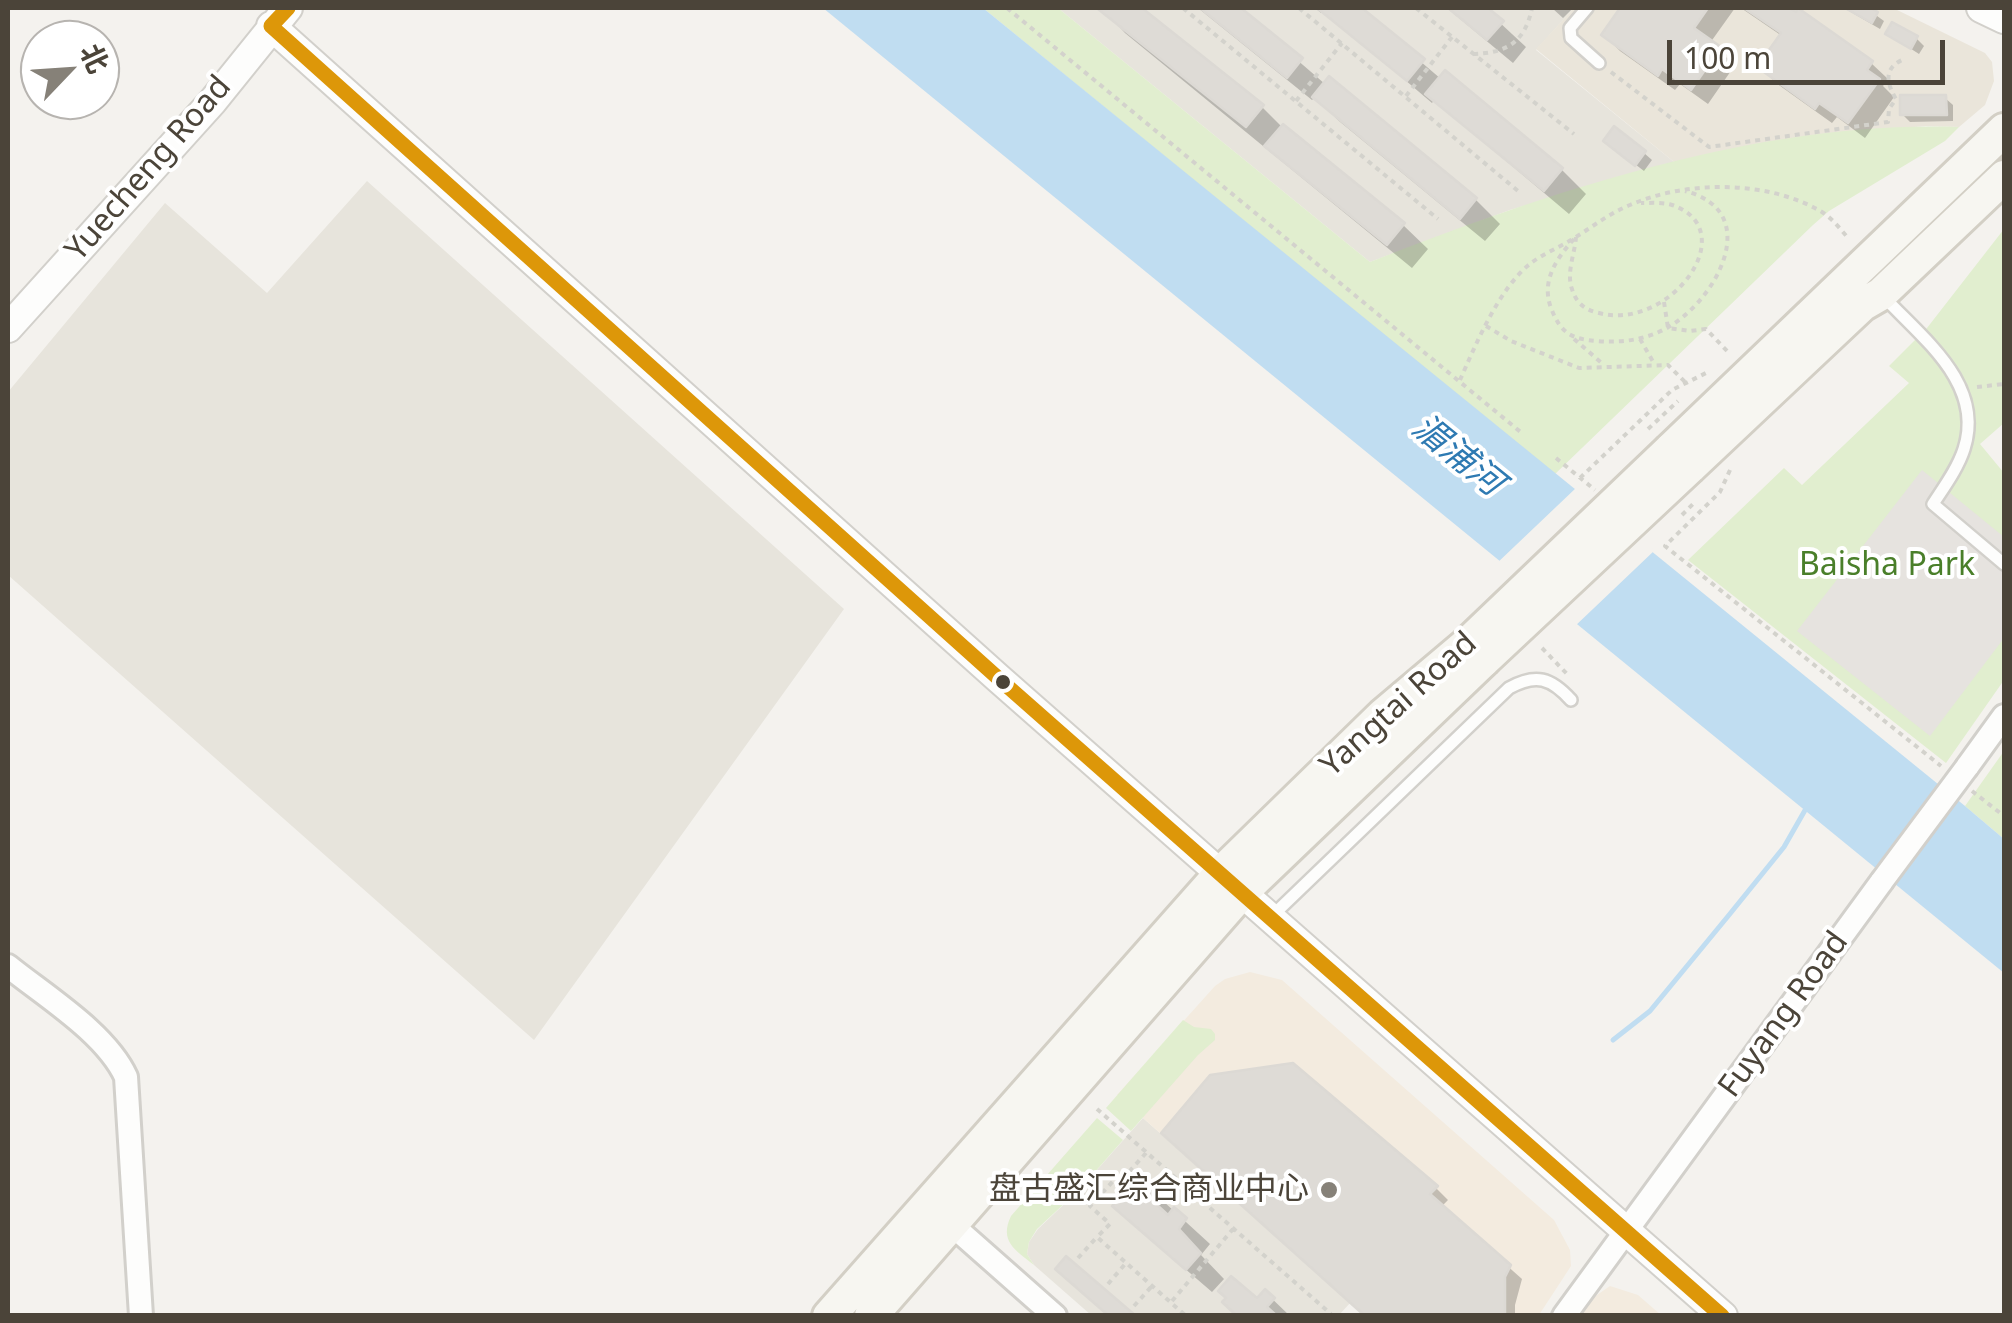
<!DOCTYPE html>
<html>
<head>
<meta charset="utf-8">
<style>
	body { margin:0 }
	#map { position:relative; width:2012px; height:1323px; overflow:hidden; background:#f4f2ee; font-family:"Noto Sans","Noto Sans SC",sans-serif }
	canvas { display:block }
	.frame { position:absolute; inset:0; border:10px solid #4b4439; pointer-events:none }
	.north { position:absolute; left:20px; top:20px; width:100px; height:100px; box-sizing:border-box; background:#fff; border:2px solid #b7b4b0; border-radius:50%; rotate:65deg; font-size:28px; font-weight:700; line-height:40px; text-align:center; color:#4b4439 }
	.north::after { content:''; display:block; margin:auto; width:35px; height:45px; background:#868178; clip-path:polygon(50% 0,100% 100%,50% 72%,0 100%) }
	.scale { position:absolute; left:1667px; top:40px; width:278px; height:45px; box-sizing:border-box; border:5px solid #4b4439; border-top:0; padding-left:12px; font-size:30px; line-height:35px; white-space:nowrap; color:#4b4439; -webkit-text-stroke:8px #fff; paint-order:stroke }
</style>
</head>
<body>
<div id="map">
<canvas width="2012" height="1323"></canvas>
<div class="frame"></div>
<div class="north">北</div>
<div class="scale">100 m</div>
</div>
<script>
const g = document.querySelector('canvas').getContext('2d');
g.lineJoin = 'round';
function paint(path, color) { g.fillStyle = color; g.fill(path, 'evenodd'); }
function stroke(path, color, width, dash) { g.strokeStyle = color; g.lineWidth = width; g.lineCap = dash ? 'butt' : 'round'; g.setLineDash(dash || []); g.stroke(path); }
function drawText(font, color, halo, rows, align = 'center') {
  g.font = font + ' "Noto Sans","Noto Sans SC",sans-serif'; g.lineWidth = 8; g.setLineDash([]); g.textBaseline = 'middle'; g.strokeStyle = halo; g.fillStyle = color; for (const [text, x, y, turn = 0] of rows) {
    g.save(); g.translate(x, y); g.rotate((+turn || 0) * Math.PI / 180); g.textAlign = isNaN(turn) ? turn : align; if (halo) g.strokeText(text, 0, 0); g.fillText(text, 0, 0); g.restore();
  }
}
const residential = new Path2D(`
	M1058,8H1574L1536,50L1674,162L1510,210L1370,262Z
	M367,181L844,609L534,1040L8,575V392L165,203L267,293Z
	M1143,1118L1351,1302L1339,1315H1091L1034,1265L1027,1254L1029,1242L1038,1229L1080,1189Z`);
const commercial = new Path2D(`
	M1250,972L1282,980L1554,1220L1570,1250L1571,1266L1539,1315H1365L1117,1095L1215,986L1225,979Z
	M1610,1286L1638,1295L1661,1315H1580L1594,1297Z`);
const education = new Path2D(`
	M1574,8H1893L1985,53L1992,62L1994,81L1985,105L1959,127L1926,126L1816,136L1674,162L1536,49Z`);
const green = new Path2D(`
	M983,8H1058L1370,262C1551,191 1762,120 1959,127L1945,141L1829,211L1813,225L1554,475Z
	M2004,229V423L1980,444L2004,473V680L1946,763L1688,560L1784,468L1802,485L1909,383L1889,366L1927,328Z
	M2004,751V839L1965,806Z
	M1183,1020L1194,1027L1211,1029L1215,1034V1040L1198,1055L1131,1131L1106,1108Z
	M1097,1118L1123,1140L1080,1189L1037,1229L1029,1242L1027,1254L1034,1265C1015,1250 999,1241 1011,1216Z`);
const parking = new Path2D(`
	M1922,470L2004,537V638L1930,736L1797,631Z`);
const water = new Path2D(`
	M823,8H983L1965,806L2004,839V973Z`);
const pier = new Path2D(`
	M1577,487L1614,517L1532,595L1495,565Z
	M1619,521L1655,550L1573,628L1536,599Z`);
const shadow = new Path2D(`
	M1102,8H1138L1262,107L1282,127L1403,225L1428,249L1412,268L1125,33Z
	M1198,8H1237L1325,84L1475,199L1500,224L1485,241L1339,121L1315,97L1312,100Z
	M1315,8H1358L1441,79L1562,170L1586,194L1569,214L1434,100L1432,103L1323,10L1321,13Z
	M1447,8H1484L1526,47L1513,63Z
	M1552,8H1573L1563,18Z
	M1623,8H1647L1654,12L1657,8H1735L1710,43L1735,65L1708,104L1680,84L1675,90L1620,51L1604,35Z
	M1741,8H1788L1871,63L1888,79L1883,86L1894,97L1865,138L1837,117L1832,123L1776,83L1760,67L1782,36Z
	M1844,8H1866L1884,21L1880,29Z
	M1888,34L1916,38L1924,46L1919,54Z
	M1945,98L1953,105V121L1910,122L1902,114Z
	M1614,148L1644,153L1652,160L1644,171Z
	M1293,1065L1436,1188L1448,1200L1441,1207L1522,1279L1515,1305V1316H1368Z
	M1139,1179L1210,1244L1201,1255L1224,1279L1212,1292L1140,1230Z
	M1265,1292L1290,1316H1239L1257,1302Z`);
const stream = new Path2D(`
	M1613,1040L1650,1011L1729,915L1784,847L1808,805`);
const building = new Path2D(`
	M1142,8L1264,105L1246,127L1098,9Z
	M1200,8H1241L1303,58L1287,78Z
	M1317,8H1362L1425,59L1407,81Z
	M1448,8H1488L1504,21L1487,40Z
	M1620,8H1708L1694,28L1721,47L1691,90L1662,69L1658,76L1601,35Z
	M1744,8H1789L1796,12L1798,8L1873,61L1867,70L1880,79L1848,123L1819,103L1815,109L1757,67L1781,33Z
	M1845,8H1871L1878,12L1872,23Z
	M1892,22L1918,36L1911,49L1885,34Z
	M1445,70L1563,168L1544,191L1425,94Z
	M1329,76L1477,198L1460,219L1312,97Z
	M1900,95H1946L1947,115H1900Z
	M1283,124L1405,223L1387,245L1264,146Z
	M1614,126L1646,151L1635,166L1603,141Z
	M1293,1063L1438,1186L1430,1194L1511,1265L1505,1277V1316H1365L1161,1133L1210,1075Z
	M1138,1175L1162,1196L1156,1204L1168,1215L1174,1207L1187,1218L1179,1229L1201,1253L1186,1270L1112,1206Z
	M1066,1256L1136,1316H1109L1055,1269Z
	M1231,1276L1257,1298L1265,1289L1275,1298L1267,1307L1277,1316H1237L1222,1302L1226,1298L1218,1291Z`);
const path = new Path2D(`
	M1007,8L1523,434
	M1183,8L1438,219
	M1299,8L1518,191
	M1416,8L1574,134
	M1473,54C1507,53 1525,42 1532,8
	M1611,72L1709,147L1888,122L1889,109L1896,99C1887,84 1883,69 1902,60
	M1406,96L1452,37
	M1296,101L1342,43
	M1576,237C1575,253 1566,273 1572,289C1576,303 1585,310 1599,313C1670,332 1745,230 1672,205C1662,202 1651,203 1641,203
	M1574,239C1556,259 1541,281 1551,308C1561,334 1572,339 1597,341C1621,343 1644,340 1665,329C1715,303 1766,212 1685,191
	M1664,302L1668,328L1690,331L1706,329L1729,353
	M1486,326L1511,341L1579,368L1668,365L1686,383
	M1574,339L1604,365
	M1640,339L1655,365
	M1460,380C1476,344 1499,288 1531,263C1543,254 1558,248 1571,240C1591,228 1608,214 1630,205C1687,180 1768,180 1822,212C1833,219 1841,230 1849,239
	M1977,387L2004,384
	M1648,429L1678,401
	M1556,458L1595,490
	M1730,470L1720,492L1665,546L1941,766
	M1580,478L1672,390L1710,371
	M1682,515L1693,504
	M1542,648L1567,674
	M1972,791L2004,816
	M1097,1109L1331,1314
	M1146,1153L1120,1182L1116,1178L1090,1206L1110,1224L1097,1237L1186,1316
	M1078,1258L1097,1237
	M1108,1284L1126,1263
	M1172,1301L1233,1229
	M1134,1306L1152,1286`);
const service = new Path2D(`
	M1587,8L1570,28L1571,38L1599,63
	M1884,297C1923,339 1985,384 1964,449C1958,468 1944,487 1933,504L2004,564
	M1271,917L1509,688C1536,673 1551,678 1571,700`);
const minor = new Path2D(`
	M1967,767L2004,716
	M8,966C45,996 106,1033 126,1077L141,1316
	M952,1225L1055,1316
	M1564,1316L1882,881`);
const tertiary = new Path2D(`
	M1981,8L2004,19
	M271,26L998,678L1723,1316
	M8,328L213,101L288,8`);
const secondary = new Path2D(`
	M1670,450L2004,130
	M1690,467L1862,305L1881,294L2004,177
	M829,1316L1221,873L1383,715L1466,645
	M871,1316L1242,892L1484,660`);
const minorBridge = new Path2D(`
	M1882,881L1967,767`);
const secondaryBridge = new Path2D(`
	M1466,645L1670,450
	M1484,660L1690,467`);
const bus1 = new Path2D(`
	M288,8L271,26L998,678L1722,1316`);
const markers = [
	[1003,682,9,"#4b4439"],
	[1329,1190,10,"#868178"]
];
const streetNames = [
	["Yuecheng Road",149,169,-49],
	["Yangtai Road",1399,705,-42],
	["Fuyang Road",1784,1015,-54]
];
const parkNames = [
	["Baisha Park",1887,566]
];
const poiNames = [
	["盘古盛汇综合商业中心",1309,1190]
];
const waterNames = [
	["湄浦河",1457,456,39]
];
paint(residential, '#e7e4dc');
paint(commercial, '#f3ebdf');
paint(education, '#eae5da');
paint(green, '#e1eecf');
paint(parking, '#e6e3df');
paint(water, '#c0ddf1');
paint(pier, '#f4f2ee');
paint(shadow, '#0003');
stroke(stream, '#c0ddf1', 5);
paint(building, '#dedbd6');
stroke(building, '#dcd9d4', 2.5);
stroke(service, '#d2d0cb', 16);
stroke(minor, '#d2d0cb', 28);
stroke(tertiary, '#d2d0cb', 32);
stroke(secondary, '#d3cfc5', 38);
stroke(path, '#d3d2cc', 4, [5, 5]);
stroke(service, '#fdfdfc', 11);
stroke(minor, '#fdfdfc', 22);
stroke(tertiary, '#fdfdfc', 28);
stroke(secondary, '#f7f6f1', 32);
stroke(minorBridge, '#d2d0cb', 28, []);
stroke(secondaryBridge, '#d3cfc5', 38, []);
stroke(minorBridge, '#fdfdfc', 22);
stroke(secondaryBridge, '#f7f6f1', 32);
stroke(bus1, '#dd9709', 15);
for (const [x, y, r, color] of markers) { const dot = new Path2D(); dot.arc(x, y, r, 0, 2 * Math.PI); g.fillStyle = color; g.fill(dot); stroke(dot, '#fff', 4); }
drawText('32px', '#4b4439', '#fff', streetNames);
drawText('32px', '#4a7f2a', '#fff', parkNames);
drawText('32px', '#4b4439', '#fff', poiNames, 'right');
drawText('italic 35px', '#2e7ab2', '#fff', waterNames);
</script>
</body>
</html>
